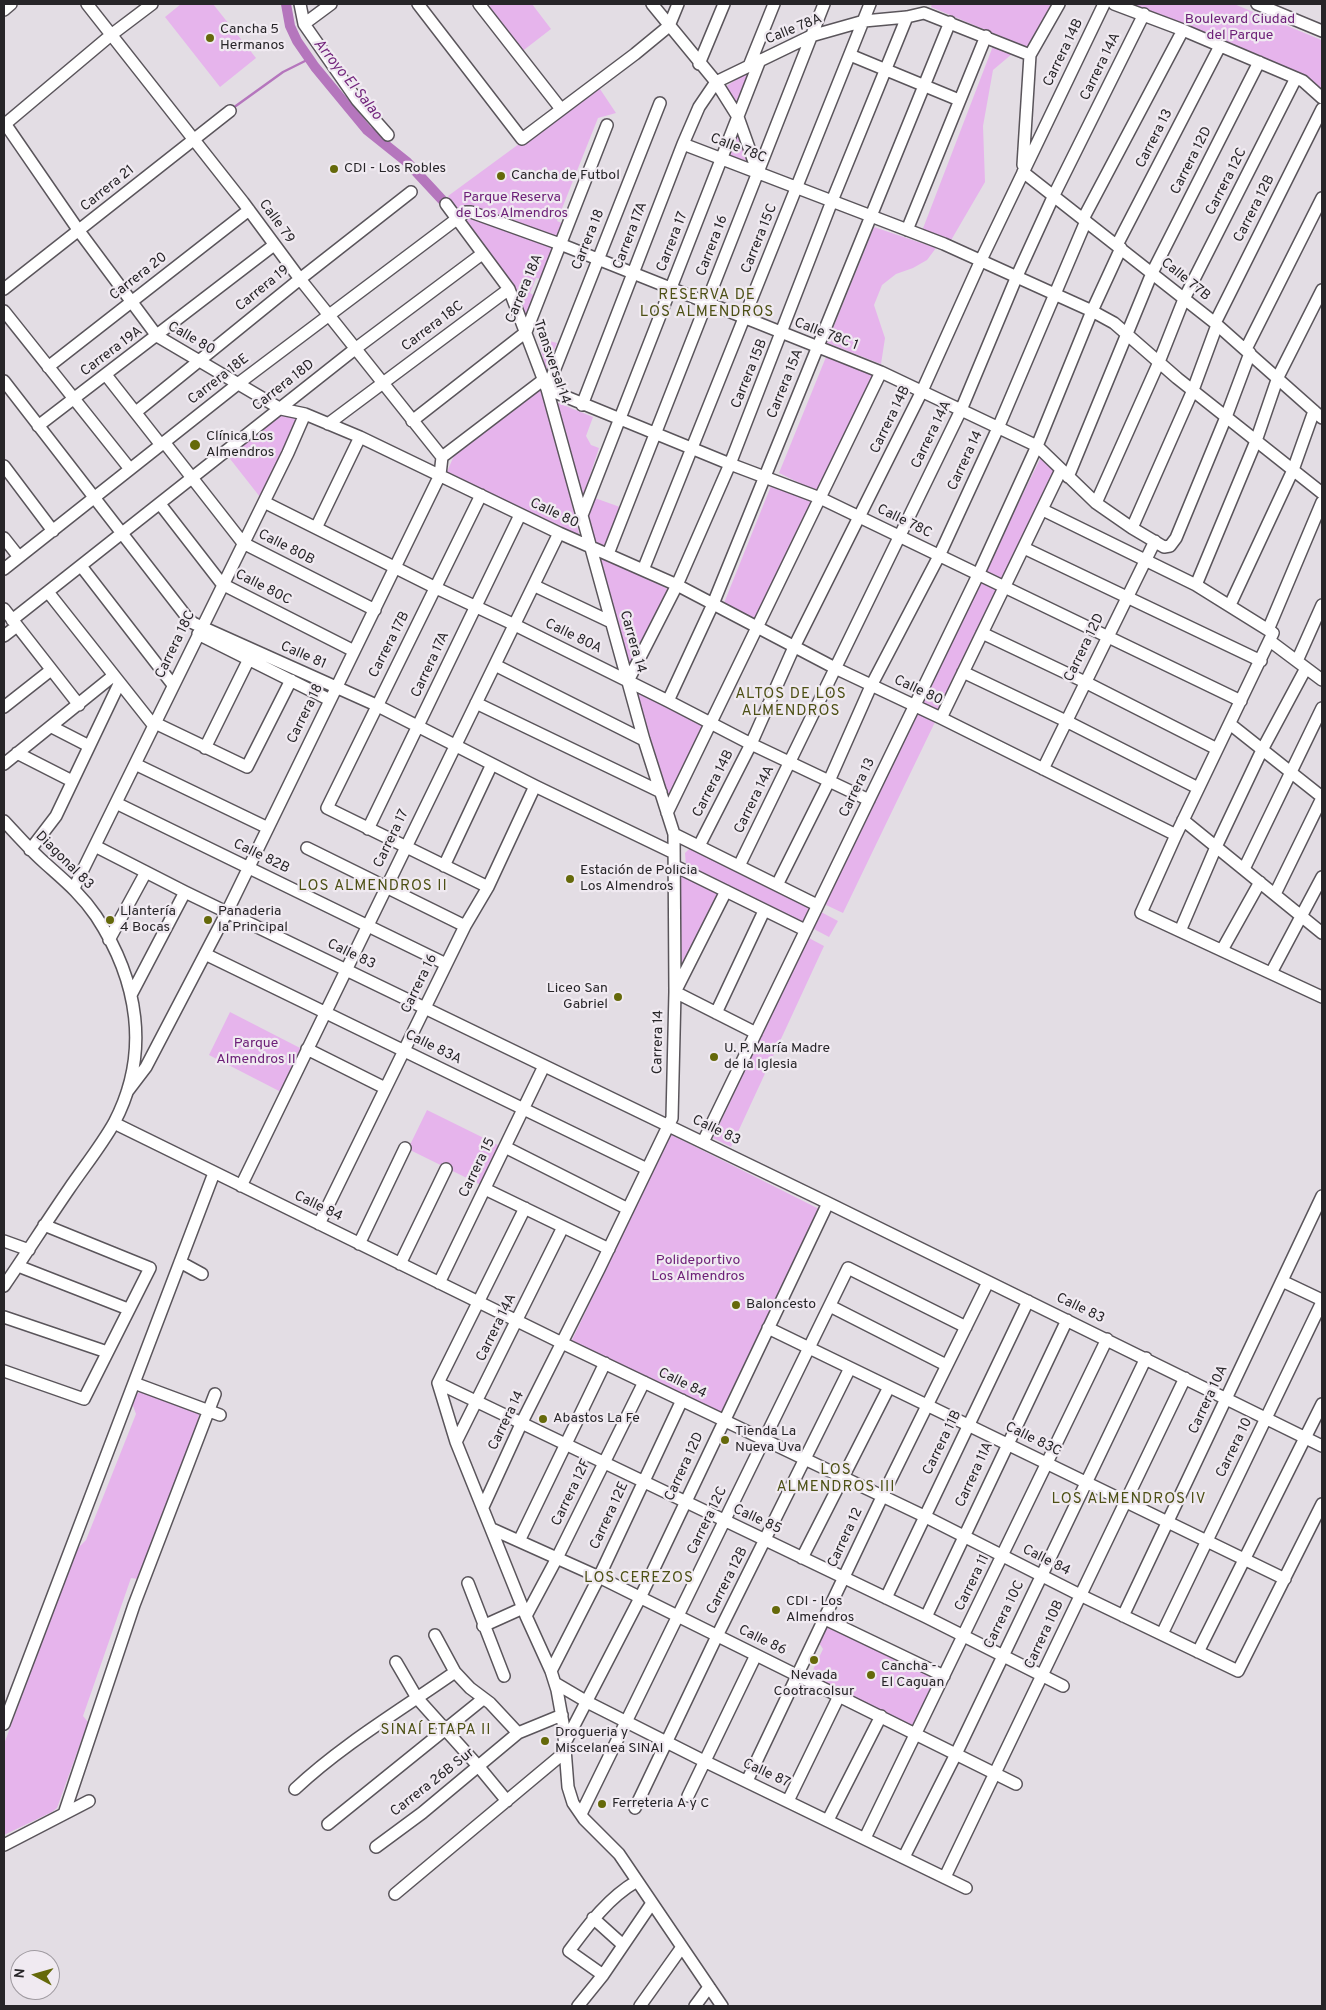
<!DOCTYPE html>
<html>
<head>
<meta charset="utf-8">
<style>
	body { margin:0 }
	#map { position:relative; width:1326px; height:2010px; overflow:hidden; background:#e3dde4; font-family:Overpass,sans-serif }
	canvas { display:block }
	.frame { position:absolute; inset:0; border:5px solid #272528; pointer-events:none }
	.north { position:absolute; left:10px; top:1950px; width:50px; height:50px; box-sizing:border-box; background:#f0eaf1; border:1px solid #a09ba1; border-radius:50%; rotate:276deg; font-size:14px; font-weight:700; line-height:20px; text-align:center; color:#272528 }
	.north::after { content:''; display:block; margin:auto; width:18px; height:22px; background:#65690a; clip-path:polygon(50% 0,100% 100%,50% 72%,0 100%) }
</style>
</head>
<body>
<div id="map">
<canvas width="1326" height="2010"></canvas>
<div class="frame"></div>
<div class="north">N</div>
</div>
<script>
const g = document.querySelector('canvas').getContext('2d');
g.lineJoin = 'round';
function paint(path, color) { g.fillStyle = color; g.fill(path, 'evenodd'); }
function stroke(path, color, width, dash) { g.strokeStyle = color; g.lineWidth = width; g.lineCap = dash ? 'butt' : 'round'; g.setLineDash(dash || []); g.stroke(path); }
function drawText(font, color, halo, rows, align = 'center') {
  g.font = font + ' Overpass,sans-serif'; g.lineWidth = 4.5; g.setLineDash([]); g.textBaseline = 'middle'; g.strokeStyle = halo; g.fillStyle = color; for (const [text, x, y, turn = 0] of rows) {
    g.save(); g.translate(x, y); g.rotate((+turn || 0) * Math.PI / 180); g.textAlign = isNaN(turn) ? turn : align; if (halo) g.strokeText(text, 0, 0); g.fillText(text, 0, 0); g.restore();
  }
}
const green = new Path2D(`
	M181,4H213L256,58L220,87L165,17Z
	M492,4H532L551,29L520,53L487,8Z
	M932,4H1055L1034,46L1026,47L931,7Z
	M1126,4H1234L1319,39L1322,41V93L1307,79L1292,70Z
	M993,46L1012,54L993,70L983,126L985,182L950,242L922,231Z
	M752,68L738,108L724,88Z
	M598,86L616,113L598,118L557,221L564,224L542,279L536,278L530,293L535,296L526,316L515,289L463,220L448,196Z
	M739,127L754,163L728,155Z
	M874,227L936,248L927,260L913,268L896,274L882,285L874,305L885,338L881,364L827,343Z
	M538,338L557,343L546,370Z
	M826,357L874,374L820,493L779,473Z
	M540,385L555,436L580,538L446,474L456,451Z
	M556,402L593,417L586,436L591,445L599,448L583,497Z
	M280,413L299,417L260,497L227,455Z
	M1041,457L1057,470L1002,581L985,571Z
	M771,486L814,502L755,619L724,603Z
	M592,497L620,507L604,547L596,544L587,511Z
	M599,556L670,590L629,669Z
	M980,581L997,590L939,712L922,702Z
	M636,690L705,726L669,799Z
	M919,712L936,720L843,913L824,904Z
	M690,848L811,908L802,924L686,866L685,853Z
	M681,874L720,895L679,973Z
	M821,912L838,921L829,937L812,928Z
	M807,937L824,946L731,1147L713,1138Z
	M230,1012L302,1049L281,1092L209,1055Z
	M427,1110L500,1146L481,1185L408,1149Z
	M670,1134L821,1210L721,1414L571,1342Z
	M140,1392L197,1412L199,1414L198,1422L138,1579L131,1578L83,1716L88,1722L57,1808L52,1812L4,1835V1744L76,1550L86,1540L136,1414L132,1403L134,1396Z
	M828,1625L938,1677L914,1727L805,1673L812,1672L823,1649L819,1643Z`);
const stream = new Path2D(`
	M233,108L283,72L305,61`);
const canal = new Path2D(`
	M286,4L290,26L297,41L315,67L367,130L407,162L446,204`);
const minor = new Path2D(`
	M87,4L243,202L300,279L442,457
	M300,4L304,24L357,100L388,135
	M418,4L522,139L635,54L669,26L678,4
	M479,4L561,109
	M652,4L716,82L738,117L758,173
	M1114,4L1183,30L1296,78L1303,81L1322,98
	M1257,4L1322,31
	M4,10L11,4
	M304,24L331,4
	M850,55L959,100
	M699,64L724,4
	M749,66L774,4
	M660,103L547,389L730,464L820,498L1241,701
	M4,122L79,231L157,336L281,409L305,414L360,437L559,533L677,585L835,668L941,718L1176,835
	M4,125L111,35L152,4
	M683,144L944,244L1092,311L1114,323L1177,378L1322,493
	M1023,165L1030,55L1059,4
	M1023,172L1215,323L1322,418
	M446,204L509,289L547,389L644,740L674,834L675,992L672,1118L599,1269L522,1422L483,1507
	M1083,219L1183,30
	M907,230L986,36
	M1117,245L1220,46
	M4,289L230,111
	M4,311L130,469
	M1215,323L1322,109
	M1246,349L1322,198
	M48,367L249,210
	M106,375L161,445
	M4,381L186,616L193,623L376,705L535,786L674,853
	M582,405L683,144L699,107L716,82L811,36L864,21L907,17L924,13L1030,55
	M136,412L300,279L411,192
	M412,421L526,332L607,125
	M328,424L509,289
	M38,426L274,245
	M164,442L243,543L375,610
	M4,466L53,531
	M1068,477L1152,273L1259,62
	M481,495L327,808L488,887
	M264,502L436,588L515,625L668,701L751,744L869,800
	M1096,503L1159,362L1184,299L1296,78
	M160,504L222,584L354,651
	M1043,510L1196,585L1273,633L1176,835L1141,913L1322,997
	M581,518L760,60
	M316,528L360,437
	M1132,528L1193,390L1217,325
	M4,538L19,557
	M1024,548L1261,661
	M608,554L824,4
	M81,566L173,685
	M4,569L239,383L466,212H471L560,244L881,372L1037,446L1096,503L1132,528L1164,547L1170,546L1176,538L1226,417L1250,353
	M643,570L870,4
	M1196,585L1256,441L1278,377L1322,290
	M535,586L611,622
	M48,592L154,726
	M1230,605L1293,470L1314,411
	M4,609L79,705
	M12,620L355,349L482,254
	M1268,630L1322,502
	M982,633L1085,682L1217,749
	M198,634L330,700
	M4,636L17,626
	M1270,641L1322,680
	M1297,661L1322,605
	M495,665L644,740
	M963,672L1066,721L1198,788
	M628,681L677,585L730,464L832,201L907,17
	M668,701L713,604L950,22
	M476,703L661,792
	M4,707L51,670
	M941,718L1061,470
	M155,723L247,767L291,680
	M1230,724L1322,797
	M52,727L89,746
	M205,748L249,659
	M17,753L72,781
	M4,764L113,676
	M135,764L268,828
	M1043,769L1155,541
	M116,803L446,964
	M667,813L881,372
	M1183,820L1322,933
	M4,821C18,836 31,851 46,864C65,881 81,894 96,916C138,980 151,1053 114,1123C101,1146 84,1167 69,1189C47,1221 26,1254 4,1286
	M368,829L520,515
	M674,834L817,905
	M95,846L185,892L828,1203L1322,1446
	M699,846L751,744L794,647L922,391L981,260L1104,4
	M307,848L465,926
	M30,850L56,816L119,684
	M444,866L492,764
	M675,866L805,930
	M739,866L961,410L1017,276L1054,195L1144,14
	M1244,869L1322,708
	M777,885L829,781L871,686L939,556L998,428L1086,221
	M74,888L288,453L305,414
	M726,891L675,992L756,1033
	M1275,894L1322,798
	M1180,931L1216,847L1262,750L1306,668
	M109,940L146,872
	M1222,950L1260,882
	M205,954L647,1169
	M1271,973L1322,877
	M131,995L185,892
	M716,1013L764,911
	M307,1049L385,1088
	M127,1092L146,1067L227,912L440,475L442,457L543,380
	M114,1123L562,1343L924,1516L1080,1595L1238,1671L1322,1504
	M703,1142L978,575L1037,446L1092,311L1121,248
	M505,1147L628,1209
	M241,1186L559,533
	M485,1189L609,1249
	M319,1224L465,926L488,887L535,786
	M4,1241L29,1250
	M359,1244L405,1148
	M180,1262L202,1274
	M400,1264L446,1169
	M18,1266L128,1309
	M1282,1281L1322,1300
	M439,1283L544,1066
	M830,1306L946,1365
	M4,1317L107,1352
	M768,1328L1285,1579
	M4,1371L84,1399L150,1268L44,1225
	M134,1383L220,1415
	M438,1383L456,1442L526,1616L551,1671L557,1690L563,1723L568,1787L573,1803L584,1819L619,1854L722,2006
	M438,1383L926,1617L1063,1686
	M438,1383L525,1208
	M456,1442L563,1227
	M492,1529L599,1577L1016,1784
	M519,1541L605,1363
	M802,1558L889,1387
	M468,1583L504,1676
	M886,1598L1028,1301
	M526,1616L557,1558L644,1382
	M1123,1616L1322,1196
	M926,1617L1067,1320
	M825,1619L944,1676
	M483,1626L523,1608
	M1162,1634L1322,1302
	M435,1635L455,1672L470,1688L490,1703L518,1733
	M1198,1652L1322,1404
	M396,1662L417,1698L479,1767L507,1801
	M551,1671L599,1577L682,1400
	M555,1683L589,1703L704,1761L966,1888
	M4,1724L214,1173
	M565,1743L640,1598L828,1203
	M747,1781L882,1497L988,1282
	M295,1789C343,1744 401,1710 455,1672
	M688,1796L756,1655
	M788,1801L839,1696
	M635,1808L717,1636L850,1368
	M64,1814L134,1605L215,1394
	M581,1814L848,1268L966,1327
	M828,1820L881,1716
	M328,1824L483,1699
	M865,1838L1107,1339
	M4,1845L89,1801
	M376,1847L422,1813L518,1733L562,1715
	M904,1857L956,1754L1146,1358
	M945,1877L1185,1378
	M395,1894L565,1752
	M593,1918L623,1945
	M603,1975L569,1951C589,1924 608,1898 637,1881
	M578,2006L603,1975L652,1903
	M640,2006L682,1947
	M695,2006L709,1987`);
const markers = [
	[210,38,5,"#65690a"],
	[334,169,5,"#65690a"],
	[501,176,5,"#65690a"],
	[195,445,6,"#65690a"],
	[570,879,5,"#65690a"],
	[110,920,5,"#65690a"],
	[208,920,5,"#65690a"],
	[618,997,5,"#65690a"],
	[714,1057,5,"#65690a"],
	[736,1305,5,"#65690a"],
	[543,1419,5,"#65690a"],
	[725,1440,5,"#65690a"],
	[776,1610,5,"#65690a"],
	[814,1660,5,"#65690a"],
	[871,1675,5,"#65690a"],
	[545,1741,5,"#65690a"],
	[602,1804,5,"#65690a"]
];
const parkNames = [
	["Boulevard Ciudad",1240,20],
	["del Parque",1240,36],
	["Parque Reserva",512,198],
	["de Los Almendros",512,214],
	["Parque",256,1044],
	["Almendros II",256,1060],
	["Polideportivo",698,1261],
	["Los Almendros",698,1277]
];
const poiNames = [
	["Cancha 5",220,30],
	["Hermanos",220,46],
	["CDI - Los Robles",344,169],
	["Cancha de Futbol",511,176],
	["Clínica Los",206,437],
	["Almendros",206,453],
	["Estación de Policia",580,871],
	["Los Almendros",580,887],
	["Llantería",120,912],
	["4 Bocas",120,928],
	["Panaderia",218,912],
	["la Principal",218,928],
	["Liceo San",608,989,"right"],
	["Gabriel",608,1005,"right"],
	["U. P. María Madre",724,1049],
	["de la Iglesia",724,1065],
	["Baloncesto",746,1305],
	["Abastos La Fe",553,1419],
	["Tienda La",735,1432],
	["Nueva Uva",735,1448],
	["CDI - Los",786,1602],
	["Almendros",786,1618],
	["Cancha -",881,1667],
	["El Caguan",881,1683],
	["Nevada",814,1676,"center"],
	["Cootracolsur",814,1692,"center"],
	["Drogueria y",555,1733],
	["Miscelanea SINAI",555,1749],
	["Ferreteria A y C",612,1804]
];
const streetNames = [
	["Calle 78A",794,30,-22],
	["Carrera 14B",1064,53,-64],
	["Carrera 14A",1101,67,-64],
	["Carrera 13",1155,139,-63],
	["Calle 78C",738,149,21],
	["Carrera 12D",1192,161,-63],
	["Carrera 12C",1227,182,-63],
	["Carrera 21",108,189,-39],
	["Carrera 12B",1255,209,-63],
	["Calle 79",276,222,54],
	["Carrera 17A",631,236,-69],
	["Carrera 15C",760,239,-68],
	["Carrera 18",589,240,-68],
	["Carrera 17",673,242,-69],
	["Carrera 16",713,246,-69],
	["Carrera 20",139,277,-38],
	["Calle 77B",1185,280,39],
	["Carrera 19",263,289,-39],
	["Carrera 18A",525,289,-67],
	["Carrera 18C",433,327,-37],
	["Calle 78C 1",826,335,21],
	["Calle 80",191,339,30],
	["Carrera 19A",112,352,-37],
	["Transversal 14",551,362,71],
	["Carrera 15B",750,374,-68],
	["Carrera 18E",219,380,-38],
	["Carrera 15A",786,384,-68],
	["Carrera 18D",284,386,-38],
	["Carrera 14B",891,420,-64],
	["Carrera 14A",932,435,-64],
	["Carrera 14",966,461,-65],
	["Calle 80",554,514,25],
	["Calle 78C",904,522,26],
	["Calle 80B",286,548,27],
	["Calle 80C",263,588,27],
	["Calle 80A",573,637,26],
	["Carrera 14",632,642,74],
	["Carrera 18C",176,645,-64],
	["Carrera 17B",390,645,-63],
	["Carrera 12D",1085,648,-64],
	["Calle 81",303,656,24],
	["Carrera 17A",431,665,-65],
	["Calle 80",918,691,25],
	["Carrera 18",306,714,-64],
	["Carrera 14B",714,784,-63],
	["Carrera 13",858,788,-64],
	["Carrera 14A",755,800,-64],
	["Carrera 17",392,839,-64],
	["Calle 82B",261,857,26],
	["Diagonal 83",64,861,45],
	["Calle 83",351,955,26],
	["Carrera 16",420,984,-64],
	["Carrera 14",659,1042,-89],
	["Calle 83A",433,1048,26],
	["Calle 83",716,1131,26],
	["Carrera 15",478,1168,-64],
	["Calle 84",318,1207,26],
	["Calle 83",1080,1309,26],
	["Carrera 14A",497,1328,-64],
	["Calle 84",682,1384,26],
	["Carrera 10A",1209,1400,-65],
	["Carrera 14",507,1421,-64],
	["Calle 83C",1033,1440,26],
	["Carrera 11B",943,1443,-64],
	["Carrera 10",1235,1448,-64],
	["Carrera 12D",685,1467,-65],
	["Carrera 11A",975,1475,-65],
	["Carrera 12F",572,1493,-64],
	["Carrera 12E",610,1516,-65],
	["Calle 85",757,1520,25],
	["Carrera 12C",708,1521,-64],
	["Carrera 12",846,1538,-65],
	["Calle 84",1046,1561,27],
	["Carrera 12B",728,1581,-63],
	["Carrera 11",973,1583,-64],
	["Carrera 10C",1005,1615,-64],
	["Carrera 10B",1045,1635,-65],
	["Calle 86",762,1641,26],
	["Calle 87",766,1774,25],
	["Carrera 26B Sur",433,1783,-38]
];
const waterNames = [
	["Arroyo El Salao",347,80,51]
];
const neighbourhoodNames = [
	["RESERVA DE",707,296],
	["LOS ALMENDROS",707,313],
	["ALTOS DE LOS",791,695],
	["ALMENDROS",791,712],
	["LOS ALMENDROS II",373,887],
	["LOS",836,1471],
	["ALMENDROS III",836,1488],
	["LOS ALMENDROS IV",1129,1500],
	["LOS CEREZOS",639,1579],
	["SINAÍ ETAPA II",436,1731]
];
paint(green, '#e6b4ec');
stroke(stream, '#b576bd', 2.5);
stroke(canal, '#b576bd', 10);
stroke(minor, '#5a555b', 14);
stroke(minor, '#fff', 11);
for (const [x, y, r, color] of markers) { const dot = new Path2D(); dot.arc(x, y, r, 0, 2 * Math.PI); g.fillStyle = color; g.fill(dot); stroke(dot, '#f0eaf1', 2); }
drawText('14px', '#6d2078', '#f0eaf1', parkNames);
drawText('14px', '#272528', '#f0eaf1', poiNames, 'left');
drawText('14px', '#272528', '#f0eaf1', streetNames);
drawText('italic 15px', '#73257d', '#f0eaf1', waterNames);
g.letterSpacing = '1px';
drawText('15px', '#4d5015', '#f0eaf1', neighbourhoodNames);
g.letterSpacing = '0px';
</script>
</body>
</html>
